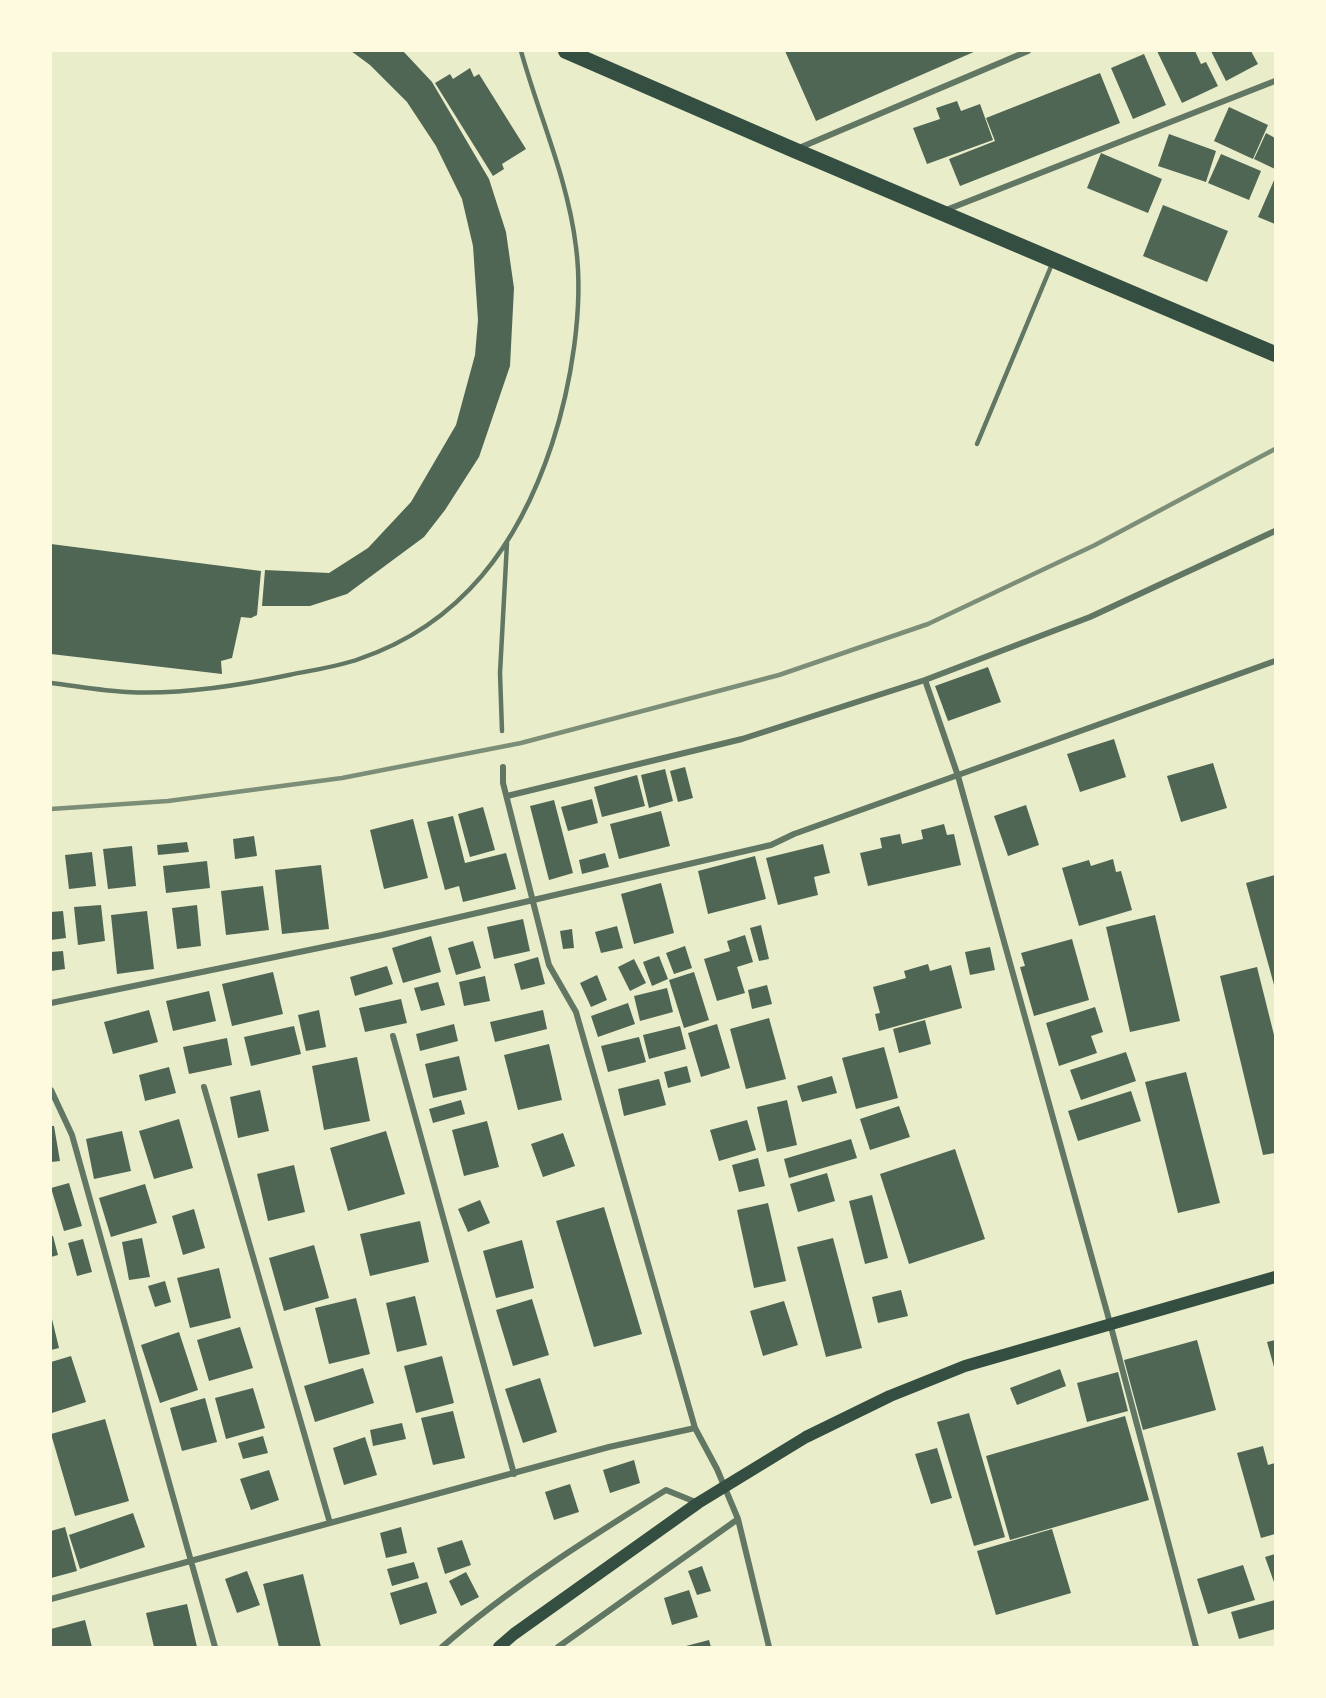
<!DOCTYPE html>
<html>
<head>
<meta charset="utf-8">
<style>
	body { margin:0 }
	#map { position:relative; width:1326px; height:1698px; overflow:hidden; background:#e9edc9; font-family:"DejaVu Sans",sans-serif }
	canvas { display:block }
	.frame { position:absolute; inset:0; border:52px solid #fefae0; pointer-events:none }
</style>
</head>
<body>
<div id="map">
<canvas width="1326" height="1698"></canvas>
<div class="frame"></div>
</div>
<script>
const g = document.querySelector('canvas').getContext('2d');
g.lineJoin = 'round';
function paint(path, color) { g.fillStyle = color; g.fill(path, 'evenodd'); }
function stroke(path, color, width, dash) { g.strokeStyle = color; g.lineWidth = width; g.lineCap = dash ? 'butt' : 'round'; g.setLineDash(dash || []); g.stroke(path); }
const building = new Path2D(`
	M351,51H403L432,82L489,179L506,232L514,288L510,366L479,457L445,510L424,537L347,594L310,606H262L265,570L329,573L368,548L411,502L456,425L475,355L478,320L473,246L462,199L436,146L407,102L370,65Z
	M785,51H976L816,121Z
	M1157,51H1195L1201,64L1206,62L1218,86L1182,103Z
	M1211,51H1251L1258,64L1226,81Z
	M1144,54L1166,105L1133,119L1111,68Z
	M470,68L474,77L479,74L526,149L502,164L504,169L493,176L435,83L450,74L453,79Z
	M1100,73L1120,123L960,186L949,159L995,141L986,118Z
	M957,101L961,111L980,104L993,140L927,164L913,128L940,119L936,108Z
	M1229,107L1268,125L1253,159L1214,141Z
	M1266,133L1275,138V169L1254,159Z
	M1169,134L1216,151L1206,182L1158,166Z
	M1101,153L1162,179L1148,213L1087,188Z
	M1221,154L1261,171L1249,200L1208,183Z
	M1275,178V224L1258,217Z
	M1163,205L1228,231L1207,282L1143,256Z
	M51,544L261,571L257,615L251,618L241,617L232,658L221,661L222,674L51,654Z
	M988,667L1001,702L948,721L935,686Z
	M1114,739L1126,777L1080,792L1067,754Z
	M1213,763L1227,808L1181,822L1167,776Z
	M685,767L693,798L678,802L670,771Z
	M665,769L673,801L649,808L641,775Z
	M637,775L645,806L602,817L594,787Z
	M592,799L598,823L568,831L561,807Z
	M554,800L573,873L549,880L530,806Z
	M1026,805L1039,845L1008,856L994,816Z
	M483,807L495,850L470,857L458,814Z
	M661,811L670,846L619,859L610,824Z
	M453,816L465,863L506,853L516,889L463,902L459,886L445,890L427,822Z
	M413,819L428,878L384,889L370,830Z
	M944,824L947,835L954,834L961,865L868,886L860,853L882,848L880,838L900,834L902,844L923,839L921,830Z
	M254,836L257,856L235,859L233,839Z
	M187,842L189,852L158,855L157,845Z
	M823,844L830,873L814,877L818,895L778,905L766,858Z
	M132,846L136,886L108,889L103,849Z
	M92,852L96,886L69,889L65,855Z
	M605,853L609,867L582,874L579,860Z
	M755,856L766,899L708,914L698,871Z
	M1113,859L1116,872L1121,871L1132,910L1079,926L1062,868L1089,860L1091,866Z
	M207,861L210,888L166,893L163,866Z
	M321,865L329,929L282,934L275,870Z
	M1275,875V985H1274L1246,883Z
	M661,883L674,933L634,944L621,894Z
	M263,886L269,930L226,935L221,891Z
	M101,905L105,941L78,945L74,907Z
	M197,905L201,946L177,949L172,908Z
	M63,911L66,938L51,940V912Z
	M147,911L154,969L117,974L111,915Z
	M1155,915L1180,1021L1130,1032L1106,927Z
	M523,919L530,951L494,959L487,927Z
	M761,925L769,959L759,961L750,928Z
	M617,926L623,948L601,953L595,932Z
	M572,929L574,948L563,949L560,931Z
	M745,935L753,962L737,967L745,993L717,1001L704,959L730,951L727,941Z
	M431,936L441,972L403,983L392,948Z
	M1072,939L1089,1000L1034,1016L1020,967L1025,966L1021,953Z
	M473,941L481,968L456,975L448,948Z
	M685,946L692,968L674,974L666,953Z
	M990,947L995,970L970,975L965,952Z
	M63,951L65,969L51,971V952Z
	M659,956L668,979L652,986L643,962Z
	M538,957L545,984L521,990L514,964Z
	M634,959L646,983L630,991L618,967Z
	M928,964L930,971L951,965L962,1008L879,1031L875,1014L880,1013L873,987L906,978L904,971Z
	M387,966L393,984L355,996L350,977Z
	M1257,967L1275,1039V1153L1263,1155L1220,976Z
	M273,972L283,1014L232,1026L222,984Z
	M694,972L709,1020L684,1028L669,980Z
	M597,975L607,1000L591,1007L580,983Z
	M485,976L490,1001L464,1006L459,982Z
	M438,982L445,1005L421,1011L414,988Z
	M767,985L772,1004L752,1009L748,990Z
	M667,988L673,1012L640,1021L634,996Z
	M209,991L216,1021L173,1031L166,1001Z
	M401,999L407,1023L365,1032L359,1008Z
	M628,1003L635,1024L598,1037L591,1016Z
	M1095,1007L1103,1032L1091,1036L1097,1053L1059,1066L1046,1023Z
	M149,1010L158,1042L113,1054L104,1022Z
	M319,1010L326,1047L306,1051L298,1015Z
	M543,1010L547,1029L495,1042L490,1022Z
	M769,1018L786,1079L746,1089L730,1029Z
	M925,1020L931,1044L899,1053L893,1029Z
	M454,1024L458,1041L420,1051L416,1034Z
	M717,1024L730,1068L701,1077L688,1033Z
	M294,1026L301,1054L251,1066L244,1037Z
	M680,1026L686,1049L649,1059L643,1035Z
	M639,1037L646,1062L608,1072L601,1046Z
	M227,1038L232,1065L189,1074L183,1047Z
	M549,1044L562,1100L518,1110L504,1055Z
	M884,1047L898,1098L856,1109L842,1058Z
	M1126,1052L1136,1081L1081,1100L1070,1070Z
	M459,1056L467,1090L433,1098L425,1064Z
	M357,1057L370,1121L324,1130L312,1066Z
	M687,1066L691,1082L668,1088L664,1072Z
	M169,1067L176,1093L145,1101L139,1075Z
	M1186,1072L1220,1203L1178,1213L1145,1082Z
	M832,1076L837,1093L802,1102L797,1086Z
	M659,1079L666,1105L624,1116L618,1089Z
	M260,1090L269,1131L238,1138L230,1097Z
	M1131,1091L1141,1121L1078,1141L1068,1111Z
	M461,1100L465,1114L433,1123L429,1109Z
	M787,1100L797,1145L767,1152L757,1107Z
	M899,1106L910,1137L870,1150L860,1119Z
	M179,1119L193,1168L154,1179L139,1131Z
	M747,1120L756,1150L719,1161L710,1130Z
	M487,1121L499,1167L464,1176L452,1130Z
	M51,1126H54L60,1161L51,1162Z
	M122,1131L131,1171L94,1179L86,1139Z
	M386,1131L405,1194L348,1211L330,1148Z
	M563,1133L575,1166L543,1177L531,1144Z
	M851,1139L857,1158L789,1178L784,1159Z
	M955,1149L985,1239L909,1264L880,1174Z
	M758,1158L765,1186L739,1192L732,1165Z
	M294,1165L305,1212L268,1221L257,1174Z
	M827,1173L835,1201L798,1212L790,1184Z
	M69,1183L82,1226L64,1231L51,1188Z
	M145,1184L157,1223L111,1237L99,1198Z
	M872,1195L888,1258L865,1264L849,1201Z
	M480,1200L490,1223L468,1232L458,1209Z
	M768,1203L786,1281L754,1288L737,1210Z
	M604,1207L642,1334L594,1347L556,1221Z
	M194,1209L205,1248L183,1255L172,1216Z
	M420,1221L429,1262L370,1276L360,1234Z
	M51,1236H53L58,1255L51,1257Z
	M142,1238L150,1277L129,1280L122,1242Z
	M833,1238L862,1348L826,1357L797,1247Z
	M83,1239L92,1272L77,1276L68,1243Z
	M522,1240L534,1288L496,1298L483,1251Z
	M314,1245L329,1298L284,1311L269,1258Z
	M219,1268L231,1318L190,1328L177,1278Z
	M165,1281L171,1302L155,1307L148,1286Z
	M901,1290L908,1316L878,1323L872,1297Z
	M415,1296L427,1345L397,1352L386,1303Z
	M356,1298L370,1354L329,1364L315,1308Z
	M532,1299L549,1355L513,1366L496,1310Z
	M784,1301L798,1345L763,1356L750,1311Z
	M51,1315L59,1348L51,1350Z
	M240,1327L253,1368L209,1381L197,1340Z
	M179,1332L198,1390L160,1403L141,1345Z
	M1197,1340L1216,1410L1143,1430L1124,1360Z
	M1275,1340V1367H1274L1267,1342Z
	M71,1356L86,1402L52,1413L51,1362Z
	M442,1356L454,1403L416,1413L404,1366Z
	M363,1368L374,1403L315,1422L304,1386Z
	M1060,1369L1066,1386L1017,1405L1010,1388Z
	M1118,1372L1128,1411L1087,1422L1077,1383Z
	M540,1378L557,1432L523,1443L505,1389Z
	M253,1388L265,1428L226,1439L215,1398Z
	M205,1398L217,1442L182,1451L170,1408Z
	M453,1411L465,1458L433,1465L421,1418Z
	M969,1413L1005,1537L974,1546L937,1422Z
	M1125,1416L1149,1500L1010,1540L986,1456Z
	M105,1419L129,1501L75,1516L51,1434Z
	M402,1423L406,1439L373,1446L370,1430Z
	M263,1436L268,1453L243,1459L238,1443Z
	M365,1437L377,1475L344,1485L333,1448Z
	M1263,1446L1268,1465L1275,1463V1534L1261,1538L1237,1453Z
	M937,1448L952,1498L931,1504L915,1454Z
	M634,1460L640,1483L610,1493L603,1470Z
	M269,1470L279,1500L251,1510L240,1479Z
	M570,1484L579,1512L554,1520L545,1492Z
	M133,1513L145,1547L80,1569L69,1535Z
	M65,1527L77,1571L51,1578V1531Z
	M401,1527L407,1553L386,1558L380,1533Z
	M1052,1529L1071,1593L996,1615L977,1551Z
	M462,1540L471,1565L445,1574L437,1548Z
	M1275,1554V1585L1265,1557Z
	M414,1562L419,1578L392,1586L387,1569Z
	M1243,1565L1255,1600L1208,1614L1197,1579Z
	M702,1566L711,1591L697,1595L688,1571Z
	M247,1571L260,1605L237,1613L225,1579Z
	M466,1572L479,1597L461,1606L449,1581Z
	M303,1574L321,1647H279L263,1584Z
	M427,1582L437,1613L400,1625L390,1593Z
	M689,1590L698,1617L672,1625L664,1598Z
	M1275,1600V1629L1239,1639L1231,1612Z
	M187,1604L197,1647H154L146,1613Z
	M85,1620L92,1647H51V1629Z
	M709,1640L711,1647H686V1646Z`);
const service = new Path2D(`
	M977,444L1052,264
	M51,683C76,686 102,691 127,692C181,695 237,686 289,675C312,670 337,667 359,659C462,624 519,544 552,444C571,386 584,308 576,247C568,179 539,116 521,51
	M502,731L500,673L507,543`);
const minor = new Path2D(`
	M799,148L1028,51
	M946,210L1275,81
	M925,680L958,776L1110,1323L1196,1647
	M503,767V783L549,965L576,1012L695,1428L717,1469L738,1519L769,1647
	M507,796L742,739L925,680L1090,617L1275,531
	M51,1003L382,935L771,845L794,834L1275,661
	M393,1036L514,1474
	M204,1087L330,1523
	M51,1090L72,1135L215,1647
	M51,1599L609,1447L695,1428
	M442,1647C509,1588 591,1537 666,1490L698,1503
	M558,1647L738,1519`);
const secondary = new Path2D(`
	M499,1647L514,1634L698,1503L806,1437L890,1396L965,1366L1275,1277`);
const trunk = new Path2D(`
	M566,51L794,150L1275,354`);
const rail = new Path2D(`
	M51,809L168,801L342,778L521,743L779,675L928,624L1095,545L1275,449`);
paint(building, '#4f6655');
stroke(service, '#617663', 4.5);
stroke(minor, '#617663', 6);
stroke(secondary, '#344e41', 12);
stroke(trunk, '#344e41', 16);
stroke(rail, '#7c8e77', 4.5);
</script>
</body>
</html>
